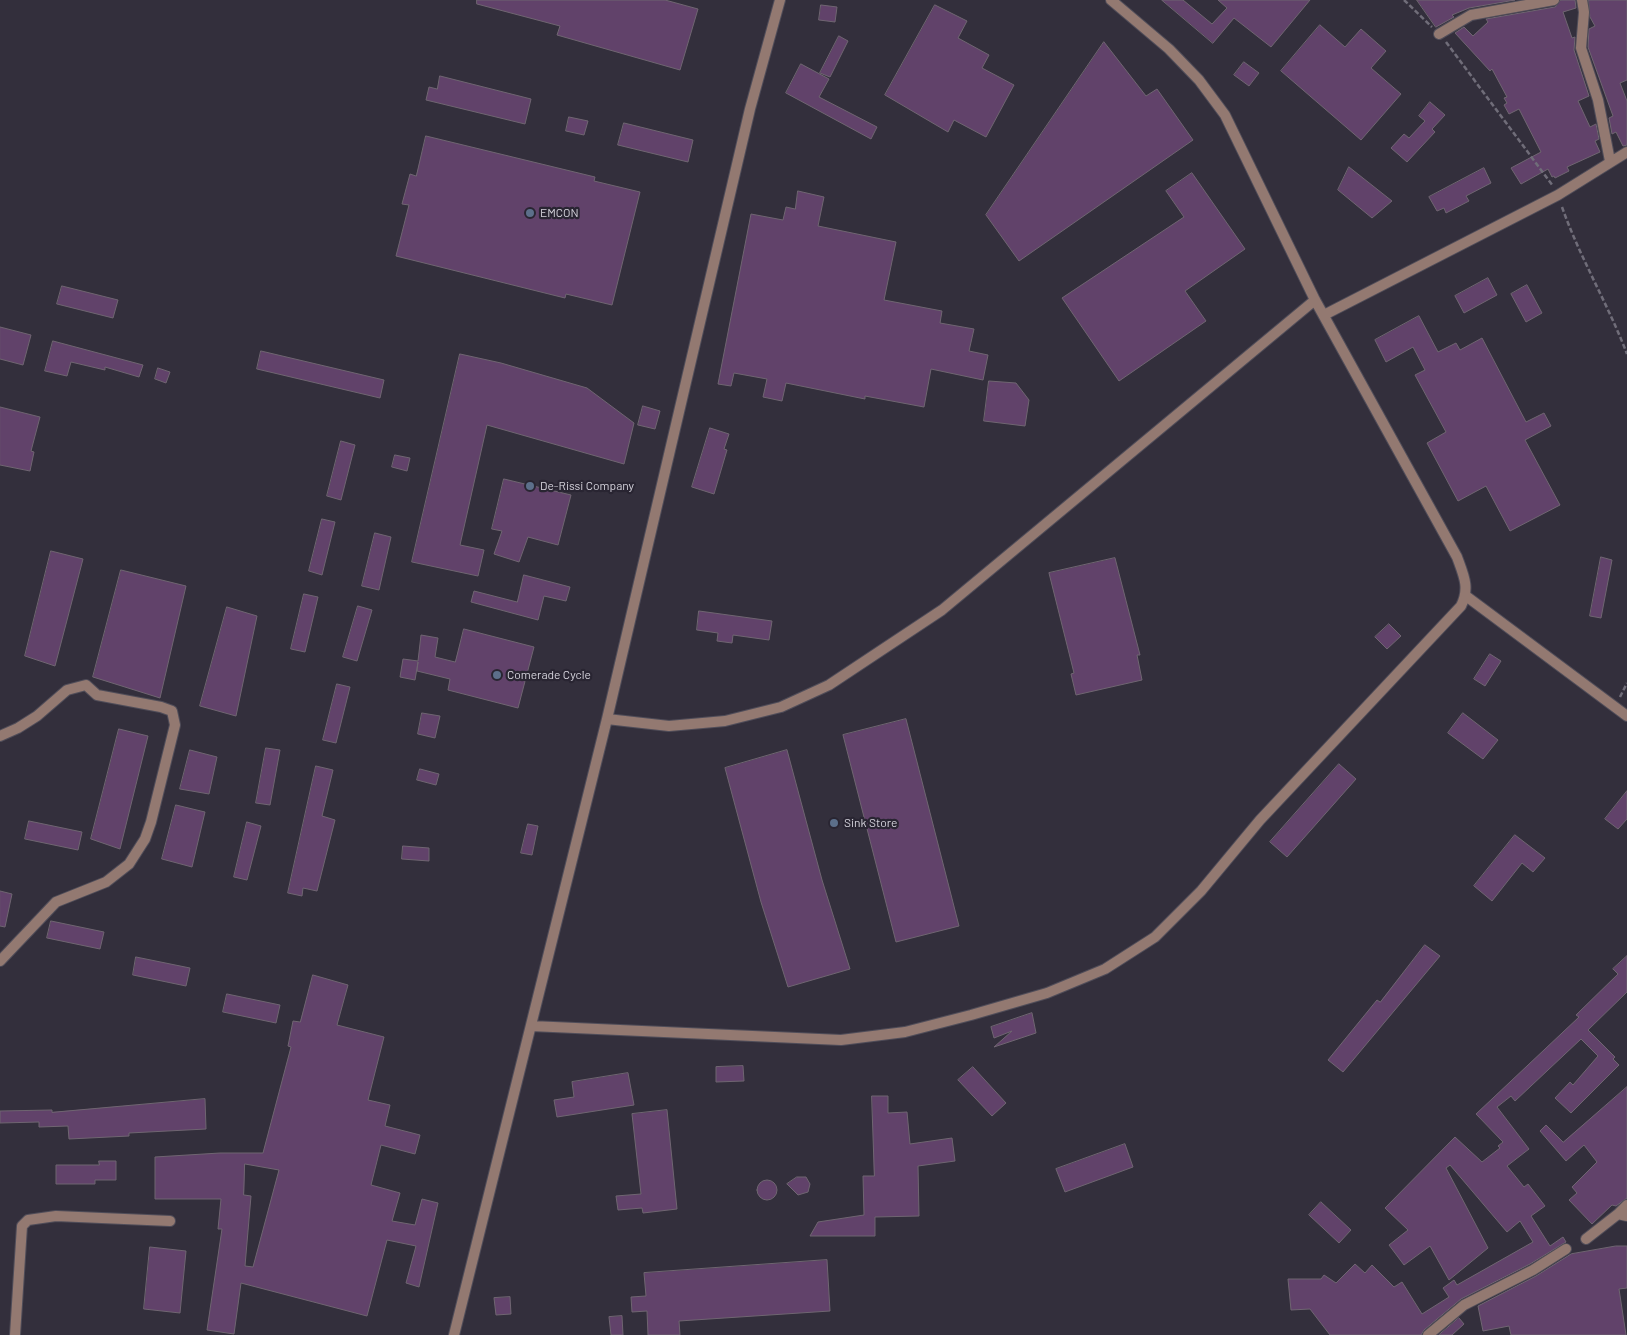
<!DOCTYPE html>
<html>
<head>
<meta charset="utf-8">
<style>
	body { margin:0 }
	canvas { display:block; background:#332f3c }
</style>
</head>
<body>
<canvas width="1627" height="1335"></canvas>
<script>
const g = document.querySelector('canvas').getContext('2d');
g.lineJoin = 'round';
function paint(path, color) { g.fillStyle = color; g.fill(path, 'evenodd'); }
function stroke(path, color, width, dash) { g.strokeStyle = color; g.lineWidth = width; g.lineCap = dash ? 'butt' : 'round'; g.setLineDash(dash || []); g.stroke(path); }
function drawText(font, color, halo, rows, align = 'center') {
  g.font = font + ' Barlow,sans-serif'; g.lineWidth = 4.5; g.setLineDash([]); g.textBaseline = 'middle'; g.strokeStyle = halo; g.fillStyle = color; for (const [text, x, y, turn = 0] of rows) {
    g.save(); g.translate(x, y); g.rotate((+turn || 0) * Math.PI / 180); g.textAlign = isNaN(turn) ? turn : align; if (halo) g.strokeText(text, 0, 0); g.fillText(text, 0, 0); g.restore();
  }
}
const building = new Path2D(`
	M477,0H665L698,9L680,70L557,35L560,26L477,4Z
	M1162,0H1183L1212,24L1227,8L1218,0H1310L1271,47L1234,18L1213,43Z
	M1417,0H1515L1469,8L1452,15L1454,17L1436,27Z
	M1561,0H1575L1576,8L1563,12L1572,38L1575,37L1574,50L1589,96L1578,101L1590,127L1596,124L1599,139L1595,141L1600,152L1567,167L1569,171L1555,178L1554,176L1552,177L1548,169L1521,184L1511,168L1541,152L1519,109L1509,114L1504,105L1507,103L1504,98L1507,97L1492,69L1490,71L1455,33L1464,27L1473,36L1488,22L1486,19L1555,7Z
	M1589,0H1627V80L1620,83L1627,101V145L1623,146L1616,132L1612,134L1609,118L1613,116L1588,47L1589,29L1595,26L1590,17Z
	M821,5L837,7L835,22L819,20Z
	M935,5L967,21L958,38L989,55L982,68L1014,85L986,137L954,120L948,132L885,95Z
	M1320,25L1345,47L1361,29L1386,51L1371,68L1401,94L1361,140L1281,71Z
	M839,36L848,41L830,77L820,73Z
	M1104,42L1146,96L1157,89L1193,140L1019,261L986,215Z
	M1244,62L1259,73L1249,86L1234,75Z
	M801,64L829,79L819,97L877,127L871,139L786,93Z
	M440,76L531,99L525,124L426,100L429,87L437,89Z
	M1430,102L1445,115L1432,129L1435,132L1407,162L1391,148L1404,134L1409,138L1425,121L1419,116Z
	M569,117L588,121L584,135L566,131Z
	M624,123L693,140L688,162L618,145Z
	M426,136L595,177L594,181L640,192L612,305L566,294L565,298L396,256L409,205L402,204L410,174L416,176Z
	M1349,167L1392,201L1372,218L1338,190Z
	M1484,168L1491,183L1466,196L1469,201L1446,213L1444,208L1437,211L1429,197Z
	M1192,173L1245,249L1185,291L1206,321L1119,381L1062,298L1184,217L1166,191Z
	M798,191L824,197L818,226L896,242L884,300L942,311L940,323L974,329L969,351L988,355L983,380L931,369L924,407L865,396V399L786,383L782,401L763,397L767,379L734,373L731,386L718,384L751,214L783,220L786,207L795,209Z
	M1488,278L1497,295L1464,313L1455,296Z
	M1527,285L1542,313L1526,322L1511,294Z
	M62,286L118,300L113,318L57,304Z
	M1419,316L1438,352L1456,343L1460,350L1482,338L1526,422L1544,413L1551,426L1525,440L1560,505L1510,531L1486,486L1458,501L1427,443L1446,432L1415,375L1425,370L1413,347L1386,362L1375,340Z
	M0,327L31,335L23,365L0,359Z
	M53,341L143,365L139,377L105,367V370L71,362L67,376L45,371Z
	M261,351L384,380L380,398L257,369Z
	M460,354L501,363L587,388L634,423L624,464L487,425L460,545L484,550L478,576L412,562Z
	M158,368L170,372L166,383L155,379Z
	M989,381L1016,383L1029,400L1025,426L984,421Z
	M643,406L660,411L655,429L638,425Z
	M0,407L40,417L31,451L34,452L30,471L0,465Z
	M710,428L729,434L724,449L727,450L714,494L692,487Z
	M341,441L355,445L341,500L327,496Z
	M395,455L410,458L407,471L392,467Z
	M504,479L571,495L558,545L528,537L519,562L494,554L502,531L492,529Z
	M322,519L335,522L322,575L309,571Z
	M375,533L391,537L379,590L362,586Z
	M51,551L83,559L55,666L25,656Z
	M1601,557L1612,560L1601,618L1590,616Z
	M1115,558L1140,655H1137L1142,680L1076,695L1071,674L1074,673L1049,573Z
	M121,570L186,586L160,698L93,677Z
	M524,575L570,587L566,601L544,596L538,620L471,602L474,591L517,602Z
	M304,594L318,597L305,652L291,649Z
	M358,606L372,610L357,661L343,657Z
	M227,607L257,616L236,716L200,706Z
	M699,611L772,621L769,640L733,635L732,643L717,641L718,633L697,630Z
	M1389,624L1401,636L1387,649L1375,637Z
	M464,629L534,647L518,708L448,690L450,679L417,671L418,662L415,680L400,677L403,659L418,661L421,635L438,638L435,657L455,662Z
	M1490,654L1501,661L1485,686L1474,679Z
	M337,684L350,687L336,743L323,740Z
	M422,713L440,716L435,738L418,734Z
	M1463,713L1498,740L1483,759L1448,733Z
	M906,719L959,926L896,942L843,735Z
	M119,729L148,736L120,849L91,839Z
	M266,748L280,750L270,805L256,803Z
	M190,750L217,757L209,794L180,789Z
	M787,750L822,880L850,969L788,987L761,902L725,768Z
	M1339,764L1356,779L1287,857L1270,842Z
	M316,766L333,770L322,816L335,820L317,891L303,888L302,896L288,893Z
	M420,769L439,774L436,785L417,780Z
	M1627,791V819L1618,829L1605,819Z
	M176,805L205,812L192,867L162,859Z
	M29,821L82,832L78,850L25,839Z
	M247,822L261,826L247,880L234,877Z
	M528,824L538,826L532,855L521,853Z
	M1515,835L1545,858L1533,872L1522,863L1492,901L1474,886Z
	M403,846L429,848V861L402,859Z
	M0,891L12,894L5,927L0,926Z
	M51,921L104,932L100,949L47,938Z
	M1425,945L1440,956L1343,1072L1328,1060L1377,1000L1380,1002Z
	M1627,956V992L1588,1030L1615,1057L1613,1059L1619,1065L1571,1113L1555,1098L1570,1082L1573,1085L1598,1056L1581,1039L1515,1101L1511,1096L1497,1107L1529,1149L1507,1166L1524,1187L1528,1184L1545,1206L1531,1216L1550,1246L1563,1237L1566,1242L1530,1264L1461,1299L1424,1330L1421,1335H1330L1310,1309L1291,1310L1288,1279H1321L1324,1275L1336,1283L1355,1264L1365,1273L1372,1265L1394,1287L1402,1282L1422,1314L1449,1297L1443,1288L1454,1280L1457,1285L1533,1242L1520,1221L1507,1232L1450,1165L1446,1168L1488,1248L1449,1280L1430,1246L1404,1265L1389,1245L1408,1230L1385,1208L1455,1137L1482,1162L1500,1148L1498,1146L1503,1142L1476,1114L1579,1017L1576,1015L1618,974L1613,969Z
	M136,957L190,968L186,986L133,975Z
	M313,975L348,985L337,1025L384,1037L368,1100L390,1105L385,1126L420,1135L415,1154L381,1145L371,1185L400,1193L392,1221L415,1225L422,1199L438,1203L419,1287L406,1283L416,1246L387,1240L367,1316L241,1283L234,1334L207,1330L222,1229H218L221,1199H155V1157L220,1153H263L291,1047L288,1046L293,1021L300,1022ZM245,1164L279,1170L253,1267L245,1266L251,1196L244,1195Z
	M227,994L280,1005L276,1023L223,1012Z
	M1032,1013L1036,1033L994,1047L1012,1031L994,1038L991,1027Z
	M743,1066L744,1081L716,1082V1067Z
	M973,1067L1006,1103L992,1116L958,1080Z
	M628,1073L634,1105L557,1117L554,1100L574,1097L572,1082Z
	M1627,1087V1198L1616,1206L1612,1205L1592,1224L1569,1200L1577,1193L1572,1187L1597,1162L1584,1145L1566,1161L1540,1131L1546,1125L1563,1142Z
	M872,1096H888V1113L907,1112L910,1144L952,1138L955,1161L918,1166L919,1216L875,1217V1236H810L818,1222L864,1215L863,1176H874Z
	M205,1099L206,1129L129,1133V1136L69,1139L68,1126L39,1127V1122L0,1123V1111L52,1110V1112Z
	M667,1110L677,1209L643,1213L642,1208L618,1210L616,1196L641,1194L632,1114Z
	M1125,1144L1133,1167L1065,1192L1056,1169Z
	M99,1161H116V1180H95V1184H56V1165H99Z
	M797,1177H806L810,1184L808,1192L798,1195L787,1184Z
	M757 1190a10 10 0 1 1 20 0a10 10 0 1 1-20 0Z
	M1321,1202L1351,1230L1339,1243L1309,1215Z
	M1616,1246H1627V1288L1619,1289L1626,1335H1511L1509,1326L1483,1331L1478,1306L1536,1276L1571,1254Z
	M150,1247L186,1251L180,1313L144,1309Z
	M827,1260L830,1311L679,1321L680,1335H648L647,1311L632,1312L631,1297L646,1296L644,1273Z
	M510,1297L511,1314L496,1315L494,1298Z
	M622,1316L623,1335H611L609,1317Z
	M1459,1318L1464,1324L1452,1335H1439Z`);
const path = new Path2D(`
	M1404,0L1432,27
	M1446,42L1553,186
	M1562,207C1580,258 1608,304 1627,354
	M1620,697L1627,683`);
const minor = new Path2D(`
	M1582,0L1584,12L1581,48L1598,100L1610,161
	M1439,34L1471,15L1554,0
	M1324,315L1558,195L1627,152
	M1466,596L1627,716
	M607,719L669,726L725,721L781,707L829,685L942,610L1315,300
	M0,736L18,728L37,716L67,690L86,685L97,695L161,707L172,711L175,725L151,822L145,839L129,864L106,882L56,902L0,961
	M531,1026L841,1040L905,1032L971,1015L1047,993L1105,969L1155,937L1201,891L1260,820L1461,606C1470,588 1464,576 1457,557L1315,300L1225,115L1199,80L1169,49L1111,0
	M1618,1214L1627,1205
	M1586,1239L1618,1214L1627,1216
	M15,1335L22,1226L28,1220L56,1216L170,1221
	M454,1335L607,719L750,109L780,0
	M1428,1335L1464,1305L1533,1270L1566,1249`);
const markers = [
	[530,213,5,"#5c6f8a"],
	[530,486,5,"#5c6f8a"],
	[497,675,5,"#5c6f8a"],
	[834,823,5,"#5c6f8a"]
];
const poiNames = [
	["EMCON",540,213],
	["De-Rissi Company",540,486],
	["Comerade Cycle",507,675],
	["Sink Store",844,823]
];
paint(building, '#61426a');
stroke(building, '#6f6571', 1);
stroke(minor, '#504d59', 12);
stroke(path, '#706d79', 2.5, [5, 2.5]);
stroke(minor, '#937971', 10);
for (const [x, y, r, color] of markers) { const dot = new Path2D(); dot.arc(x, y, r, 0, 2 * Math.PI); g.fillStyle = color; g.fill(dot); stroke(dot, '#292532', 2); }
drawText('12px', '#d5d3dc', '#292532', poiNames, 'left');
</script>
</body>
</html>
